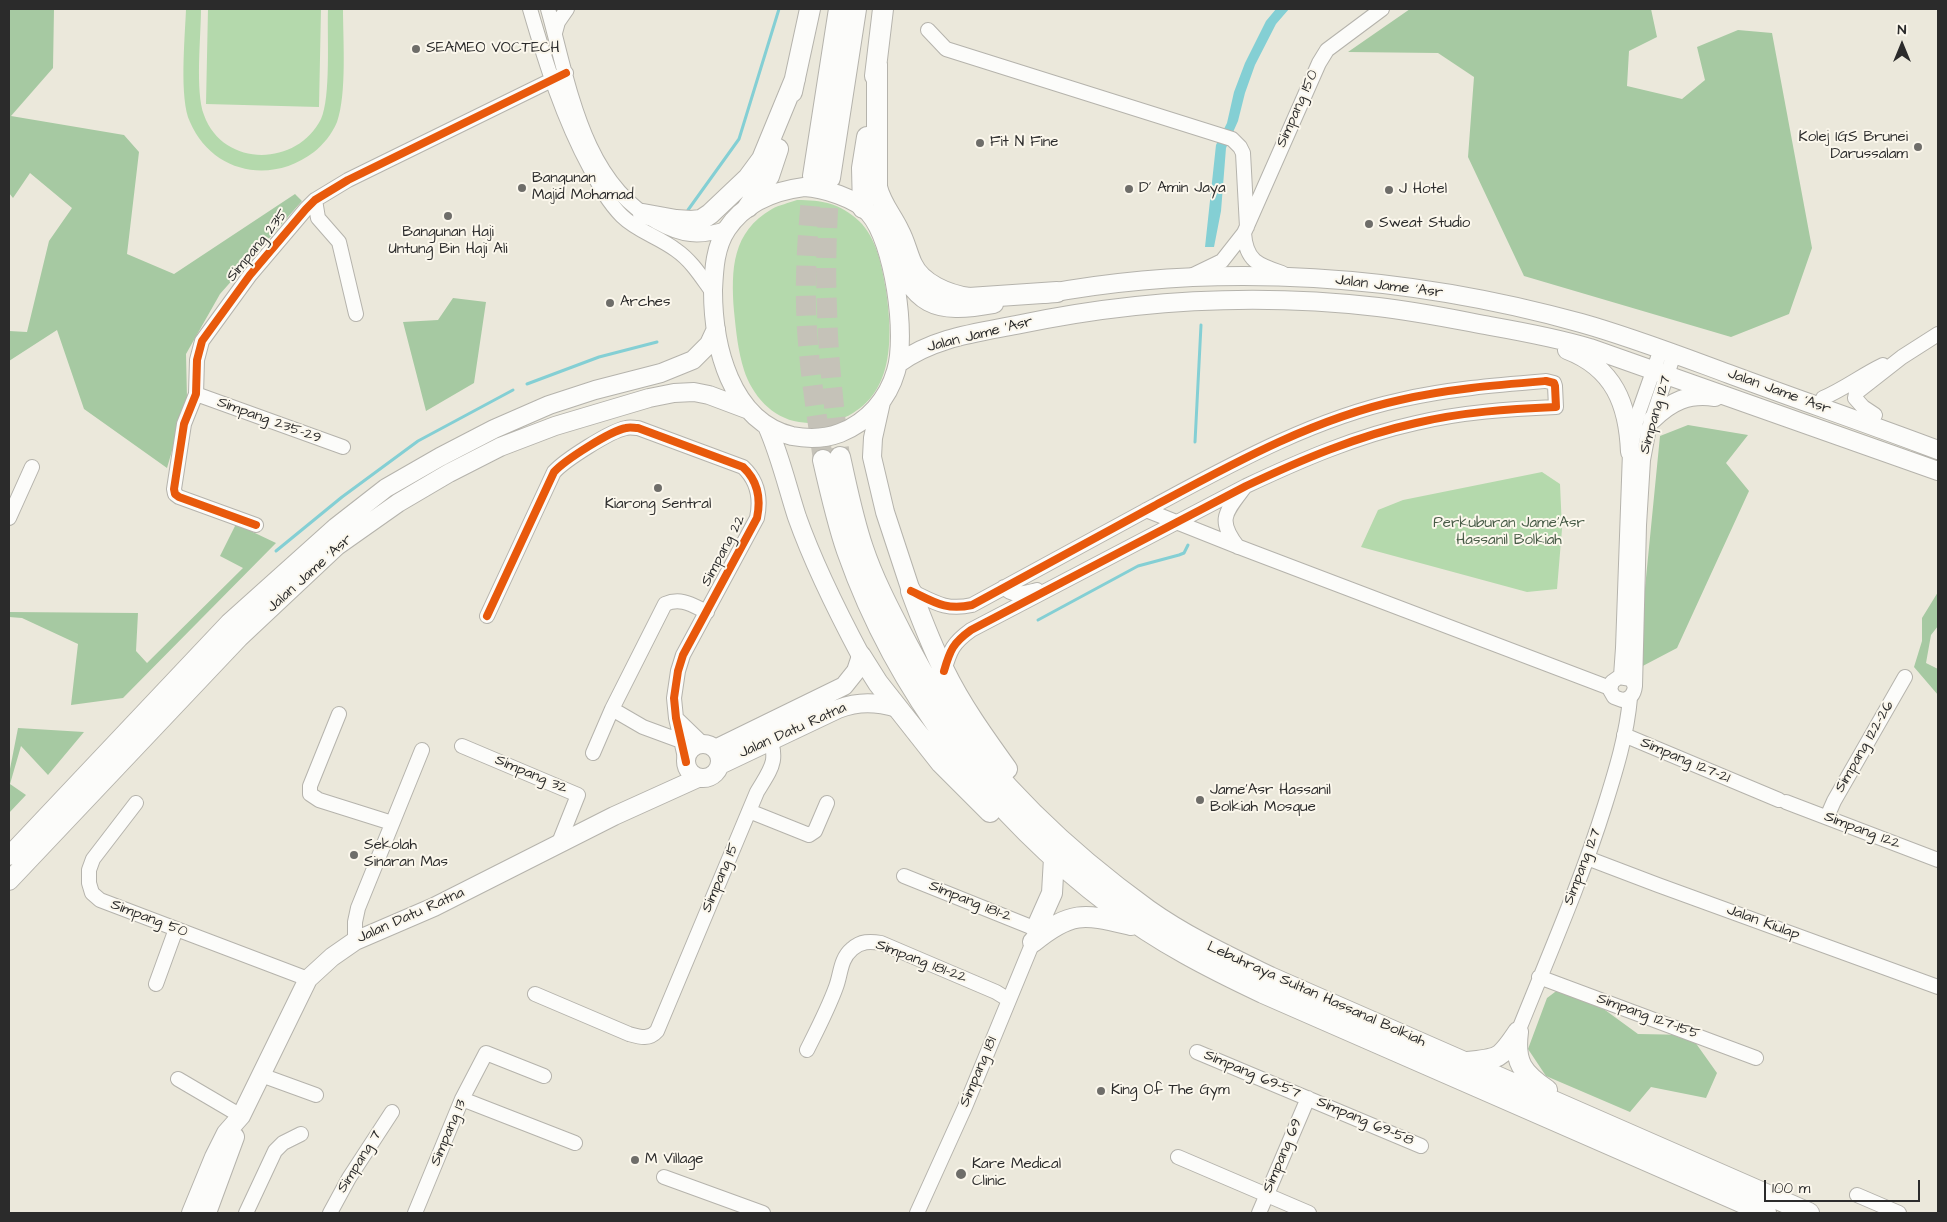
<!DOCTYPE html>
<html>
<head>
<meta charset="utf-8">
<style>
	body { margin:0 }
	#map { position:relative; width:1947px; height:1222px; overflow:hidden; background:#ebe8db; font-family:"Architects Daughter",sans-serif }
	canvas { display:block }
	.frame { position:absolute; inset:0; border:10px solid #2b2b2b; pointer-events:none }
	.north { position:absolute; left:1877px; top:20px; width:50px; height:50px; -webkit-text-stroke:4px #fbf7ec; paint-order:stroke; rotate:0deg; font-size:14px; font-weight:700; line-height:20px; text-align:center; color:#2b2b2b }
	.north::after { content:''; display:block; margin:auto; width:18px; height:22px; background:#2b2b2b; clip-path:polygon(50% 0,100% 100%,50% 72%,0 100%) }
	.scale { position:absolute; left:1764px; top:1180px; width:156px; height:22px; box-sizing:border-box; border:2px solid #2b2b2b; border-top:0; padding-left:6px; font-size:15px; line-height:18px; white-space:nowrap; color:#2b2b2b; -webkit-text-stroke:4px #fbf7ec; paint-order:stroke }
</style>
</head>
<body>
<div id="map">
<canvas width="1947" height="1222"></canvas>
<div class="frame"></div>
<div class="north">N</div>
<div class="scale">100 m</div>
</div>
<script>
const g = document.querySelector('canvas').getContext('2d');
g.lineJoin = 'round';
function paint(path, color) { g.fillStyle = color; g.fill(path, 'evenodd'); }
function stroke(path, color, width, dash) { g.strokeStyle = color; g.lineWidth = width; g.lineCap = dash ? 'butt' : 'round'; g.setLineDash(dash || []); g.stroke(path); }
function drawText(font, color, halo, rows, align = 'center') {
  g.font = font + ' "Architects Daughter",sans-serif'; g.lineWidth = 4; g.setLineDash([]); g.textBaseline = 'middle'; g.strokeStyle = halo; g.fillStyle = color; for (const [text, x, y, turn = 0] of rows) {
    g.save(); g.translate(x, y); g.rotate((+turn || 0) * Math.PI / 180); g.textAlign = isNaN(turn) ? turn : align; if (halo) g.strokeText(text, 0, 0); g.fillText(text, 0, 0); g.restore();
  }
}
const green = new Path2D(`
	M186,9H201C201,37 195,91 204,115C223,168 297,167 321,119C331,97 327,35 328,9H343C343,40 347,94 337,122C332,134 323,145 314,152C271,185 212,173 190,122C179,99 185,37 186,9Z
	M208,9H321L319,107L206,104Z
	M797,200C822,200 840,203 859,221C877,238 882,267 886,290C892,333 895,388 853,413C835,424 819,425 799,422C772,418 752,395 744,370C738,351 736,331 734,311C731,269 732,232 772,209C779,205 789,203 797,200Z
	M1542,472L1560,484L1562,529L1557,589L1527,592L1361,547L1378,510L1403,500Z`);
const forest = new Path2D(`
	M9,9H54L53,68L11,116L124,135L139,152L127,254L174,274L295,194L302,201L220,294L186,354L187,399L167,468L84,409L57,330L9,361V331L27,332L49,241L72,208L30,173L13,198L9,193Z
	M1410,9H1651L1657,37L1629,51L1627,86L1682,99L1705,80L1697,47L1738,30L1772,33L1812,248L1789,314L1731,337L1524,276L1468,157L1474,77L1438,53L1348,52Z
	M453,298L486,302L474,383L426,411L403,322L438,320Z
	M1688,425L1748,435L1726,463L1749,491L1677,648L1637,669L1660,436Z
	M236,524L276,543L123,698L71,705L78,644L22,618L9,617V612L138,613L136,651L147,663L243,568L220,556Z
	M1938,592V626L1931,635L1926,663L1938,669V695L1914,667L1922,641V618Z
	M18,728L84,732L48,775L21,746L10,784L26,795L9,813V774Z
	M1559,989L1590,999L1638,1034L1690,1035L1717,1073L1706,1098L1651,1087L1630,1112L1546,1076L1528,1049L1547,998Z`);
const water = new Path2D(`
	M1276,9H1289L1276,24L1255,65L1245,93L1238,121L1226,148L1221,211L1214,247H1205L1216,145L1227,123L1234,92L1245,63L1266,21Z`);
const stream = new Path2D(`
	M688,210L739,139L779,9
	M527,384L599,357L657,342
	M1195,442L1201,325
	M276,551L342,497L418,441L513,390
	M1038,620L1138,566L1179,555L1184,553L1188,545`);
const highwayTunnel = new Path2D(`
	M813,176C809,219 805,262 806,305C807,357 816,409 823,460
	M830,178C827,221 825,265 827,308C828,358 834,408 840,457`);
const minor = new Path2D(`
	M530,9C546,64 563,118 590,168C599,185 608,202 622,216C637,231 659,237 676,250C692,261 702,278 713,293
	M548,9C569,83 582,182 657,222C682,236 699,238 726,229
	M928,30L946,49L1232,139L1240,147L1243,153L1247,227
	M555,33L558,22L567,9
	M315,200L318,218L339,242L356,314
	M1244,233C1246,261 1258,265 1282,273
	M1193,275L1222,261L1244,233L1319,63L1327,50L1382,9
	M196,394L343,447
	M1823,398C1844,389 1862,375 1883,365
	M1875,415L1863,407L1855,398L1856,393L1902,357L1938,334
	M1146,510L1239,547L1610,688
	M9,518L32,467
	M256,525L179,497L175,494L174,489L184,424L196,394L197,360L202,341L250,275L306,209L315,200L348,180L566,73
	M1238,547C1217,520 1225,513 1244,488
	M1004,587C1013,598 1025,593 1037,590
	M911,591C934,602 946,611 972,605C1033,572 1094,539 1154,506C1232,464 1313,419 1400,400C1447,389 1497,385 1546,381L1554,383L1555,386L1556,407C1509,409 1462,412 1416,423C1357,436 1301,460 1246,486L971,630C953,643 950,650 944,671
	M487,616L554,472C565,460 610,431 626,428C630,427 634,428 638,428L743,467C758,481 761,499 757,518L683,655L678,671L674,698L676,718L686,762
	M1621,676L1623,648L1630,452L1637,417L1661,349
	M1635,686L1631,679L1619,677L1612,682L1610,690L1614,697L1622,700C1630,699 1634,695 1635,686L1639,525L1643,460L1649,428L1674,354
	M612,709L643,727L681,741
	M339,714L310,786V794L319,800L392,823
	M676,718L704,745
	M1624,735L1779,800
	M462,746L578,795L558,845
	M593,753L612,709L665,604C681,597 692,605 707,612
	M1786,802L1938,860
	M136,803L93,859L89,870V883L92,893L100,900L308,979
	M749,811L809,835L815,831L827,803
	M1827,817L1834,801L1905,677
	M1587,858L1658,885L1938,987
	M904,876L1036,929L1033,942L965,1107L917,1213
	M355,941V922L358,908L422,750
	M1539,977L1756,1058
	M156,984L176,929
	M535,994L629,1034C640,1037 649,1040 657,1031L757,792C772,767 779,761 768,732
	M1518,1032C1548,957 1581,882 1605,805C1616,770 1627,734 1630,698
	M807,1050C817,1030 828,1009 836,987C841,974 840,959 852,949C861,941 870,941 881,943L996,992L1009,1000
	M1197,1052L1421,1146
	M261,1075L316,1095
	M178,1079L241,1116
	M462,1099L575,1143
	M1178,1157L1309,1213
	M664,1177L763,1213
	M1857,1195L1899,1213
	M246,1213L275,1151L283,1143L301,1134
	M330,1213L349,1178L392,1112
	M415,1213L462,1099L486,1053L544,1076
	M1259,1213L1308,1098`);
const major = new Path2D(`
	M804,187C823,188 856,198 869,213C894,241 907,336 896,371C888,399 868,422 840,433C824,439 808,439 792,436C730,421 713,345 713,290C714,269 715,247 727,229C745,202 773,191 804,187Z
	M869,213C884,221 887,232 892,247C913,306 934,315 994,304
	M1045,294C1221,261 1408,275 1581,323C1631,337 1680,356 1729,374C1799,400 1869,424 1938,450
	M1567,350C1614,368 1628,404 1630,452
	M899,363C933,338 975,333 1016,325C1134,300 1258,293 1378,307C1415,311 1453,319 1490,326C1524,332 1557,338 1590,348L1938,471
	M881,402L873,438L872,457L885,512L911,591
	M1652,420C1671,401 1689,393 1715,397
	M686 761a17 17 0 1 1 34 0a17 17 0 1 1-34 0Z
	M715,749L844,686L856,671L861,656C837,611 814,565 797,517C787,486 780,455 767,426
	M720,765L838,709C859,701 876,702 898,708
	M9,856L229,623L336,527L386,488L440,457L494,429L549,405L595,390L661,373L693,360L709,344L716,329
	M9,881L239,638L337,546L398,503L449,473L500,447L555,426L649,398L674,393L694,392L709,395L749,410
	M191,1213L214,1157L226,1133L241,1116L308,979L332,957L355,941L434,907L614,816L698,778
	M207,1213L235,1137`);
const highway = new Path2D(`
	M877,64V187C881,204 892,216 899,231C905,242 907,253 912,264C921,284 948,295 969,298L1057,292
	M875,76L883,9
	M792,92L810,9
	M813,176L839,9
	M830,178L856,9
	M748,207L769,176L778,149
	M863,208L862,168L867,137
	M643,214L676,220L691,221L701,220L710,214L748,178L762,159L795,79
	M840,457C847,488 853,519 863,548C873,578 888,607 902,634C915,659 928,683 943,706C998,786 1070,854 1148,910C1186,937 1229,957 1270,977L1809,1213
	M823,460C830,491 837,522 847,551C897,694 993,816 1112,906C1159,942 1210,968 1263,993L1766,1213
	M911,591C921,618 931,645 944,670C961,705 984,737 1007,769
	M861,656L878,683L941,763L990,812
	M1036,929L1052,893L1054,858
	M1033,942C1072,910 1084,914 1131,925
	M1518,1032C1514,1062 1522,1073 1547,1090
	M1467,1062C1499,1059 1500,1059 1518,1032`);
const cycleway = new Path2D(`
	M256,525L179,497L175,494L174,489L184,424L196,394L197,360L202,341L250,275L306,209L315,200L348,180L566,73
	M911,591C934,602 946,611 972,605C1033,572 1094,539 1154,506C1232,464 1313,419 1400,400C1447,389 1497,385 1546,381L1554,383L1555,386L1556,407C1509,409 1462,412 1416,423C1357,436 1301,460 1246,486L971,630C953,643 950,650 944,671
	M487,616L554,472C565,460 610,431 626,428C630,427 634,428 638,428L743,467C758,481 761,499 757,518L683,655L678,671L674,698L676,718L686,762`);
const markers = [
	[416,49,5,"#6e6d69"],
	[980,143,5,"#6e6d69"],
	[1918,147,5,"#6e6d69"],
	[522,188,5,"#6e6d69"],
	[1129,189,5,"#6e6d69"],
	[1389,190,5,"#6e6d69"],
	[448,216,5,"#6e6d69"],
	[1369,224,5,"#6e6d69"],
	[610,303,5,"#6e6d69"],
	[658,488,5,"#6e6d69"],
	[1200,800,5,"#6e6d69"],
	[354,855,5,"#6e6d69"],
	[1101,1091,5,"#6e6d69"],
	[635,1160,5,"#6e6d69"],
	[961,1174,6,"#6e6d69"]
];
const poiNames = [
	["SEAMEO VOCTECH",426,49],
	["Kolej IGS Brunei",1908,138,"right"],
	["Darussalam",1908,155,"right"],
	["Fit N Fine",990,143],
	["Bangunan",532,179],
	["Majid Mohamad",532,196],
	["D' Amin Jaya",1139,189],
	["J Hotel",1399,190],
	["Sweat Studio",1379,224],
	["Bangunan Haji",448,233,"center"],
	["Untung Bin Haji Ali",448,250,"center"],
	["Arches",620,303],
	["Kiarong Sentral",658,505,"center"],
	["Jame'Asr Hassanil",1210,791],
	["Bolkiah Mosque",1210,808],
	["Sekolah",364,846],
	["Sinaran Mas",364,863],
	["King Of The Gym",1111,1091],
	["M Village",645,1160],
	["Kare Medical",972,1165],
	["Clinic",972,1182]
];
const streetNames = [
	["Simpang 150",1298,109,-66],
	["Simpang 235",258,246,-51],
	["Jalan Jame 'Asr",1389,287,7],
	["Jalan Jame 'Asr",980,335,-14],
	["Jalan Jame 'Asr",1779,392,20],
	["Simpang 127",1656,415,-74],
	["Simpang 235-29",269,421,20],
	["Simpang 22",724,551,-62],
	["Jalan Jame 'Asr",310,574,-42],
	["Jalan Datu Ratna",793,731,-24],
	["Simpang 122-26",1865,747,-60],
	["Simpang 127-21",1685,761,23],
	["Simpang 32",531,775,23],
	["Simpang 122",1862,831,21],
	["Simpang 127",1583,867,-69],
	["Simpang 15",721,878,-67],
	["Simpang 181-2",970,902,22],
	["Jalan Datu Ratna",411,916,-24],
	["Simpang 50",149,919,21],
	["Jalan Kiulap",1763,923,20],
	["Simpang 181-22",921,962,21],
	["Lebuhraya Sultan Hassanal Bolkiah",1316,995,24],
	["Simpang 127-155",1648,1017,20],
	["Simpang 181",979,1072,-67],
	["Simpang 69-57",1252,1075,23],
	["Simpang 69-58",1365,1122,23],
	["Simpang 13",449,1133,-67],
	["Simpang 69",1283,1156,-67],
	["Simpang 7",360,1162,-58]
];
const parkNames = [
	["Perkuburan Jame'Asr",1509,524],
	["Hassanil Bolkiah",1509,541]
];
paint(green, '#b4d9ac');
paint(forest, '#a6c9a2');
paint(water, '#84cfd4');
stroke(stream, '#84cfd4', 3);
stroke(highwayTunnel, '#c5c2b8', 20, [20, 10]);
stroke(minor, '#b5b3ac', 16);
stroke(major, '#b5b3ac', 20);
stroke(highway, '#b5b3ac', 22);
stroke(minor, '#fcfcfa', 14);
stroke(major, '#fcfcfa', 18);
stroke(highway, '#fcfcfa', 20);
stroke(cycleway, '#e8590c', 8);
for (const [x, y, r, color] of markers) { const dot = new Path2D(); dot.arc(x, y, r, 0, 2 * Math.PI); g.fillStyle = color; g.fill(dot); stroke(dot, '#fbf7ec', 2); }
drawText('15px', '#2b2b2b', '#fbf7ec', poiNames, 'left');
drawText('15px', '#2b2b2b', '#fbf7ec', streetNames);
drawText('15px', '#475b46', '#fbf7ec', parkNames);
</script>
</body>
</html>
